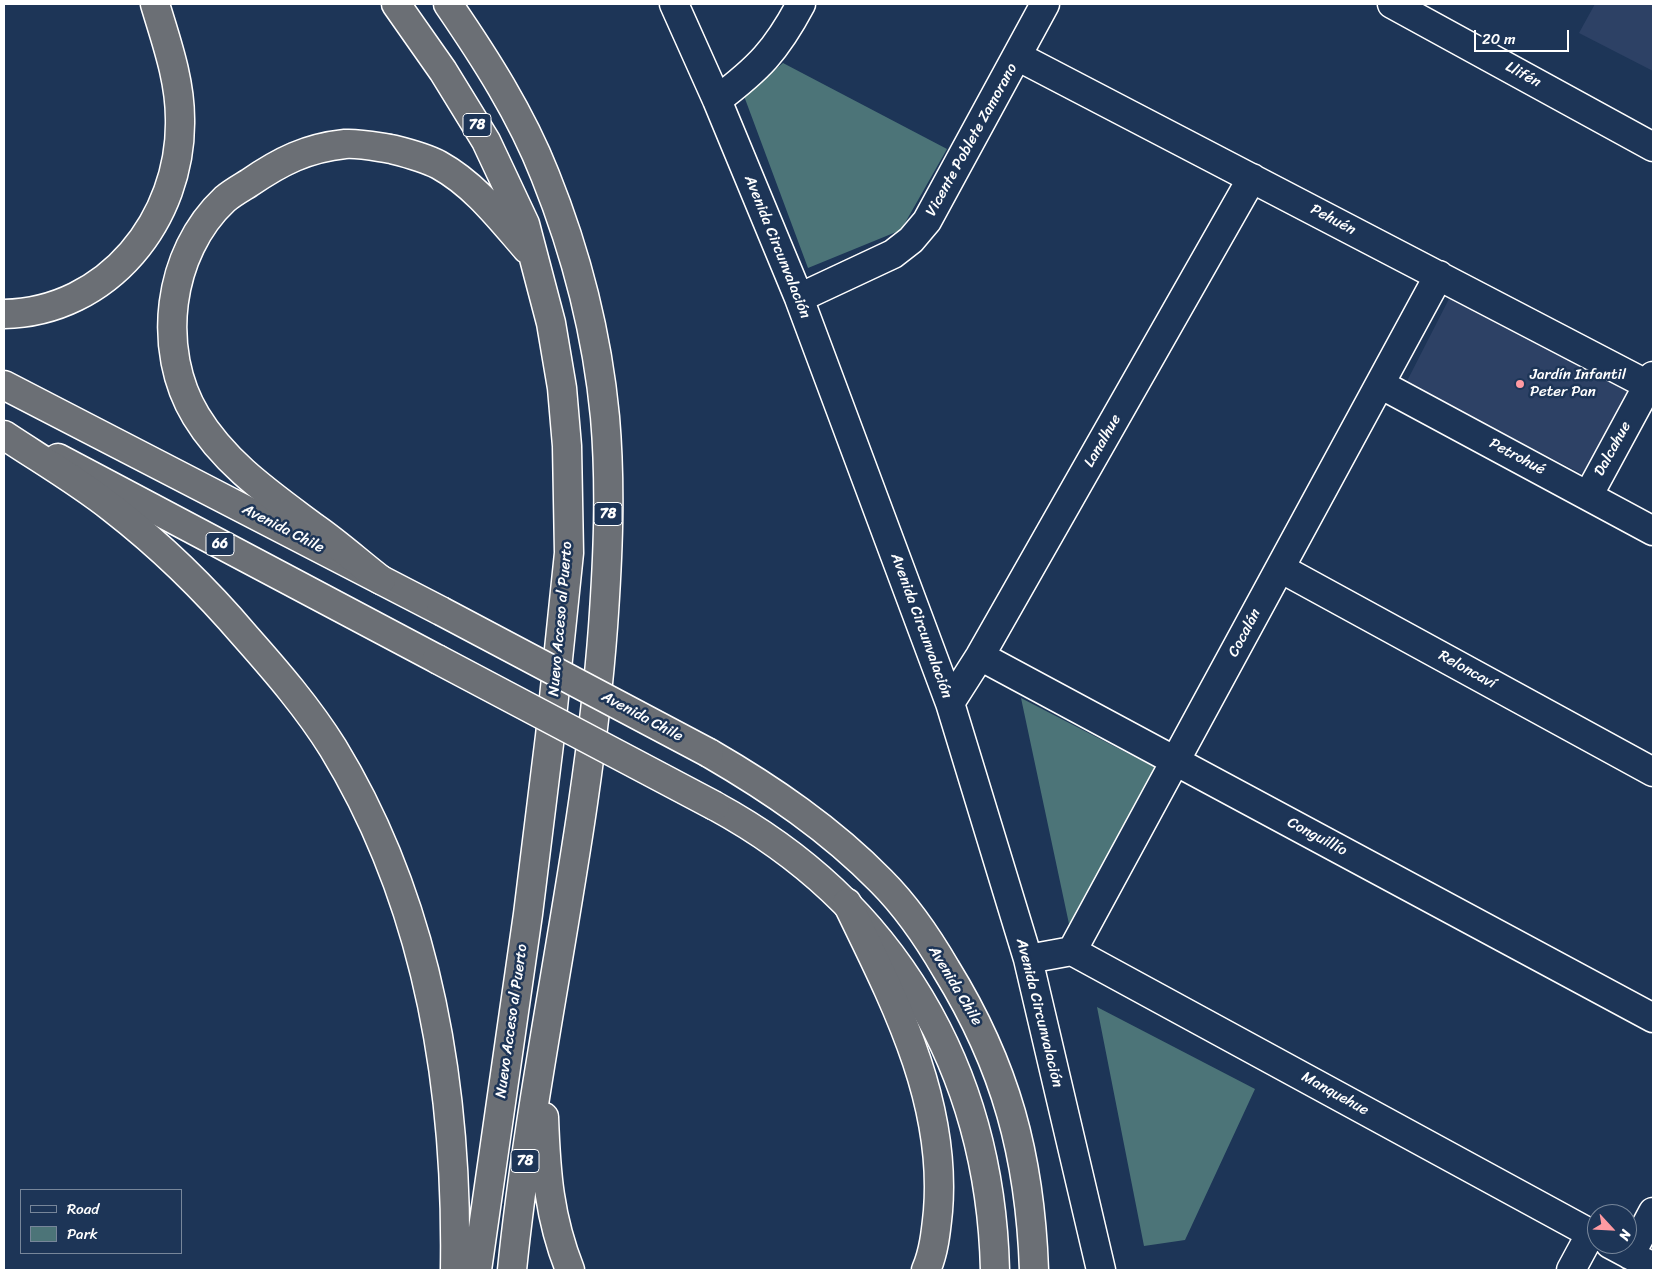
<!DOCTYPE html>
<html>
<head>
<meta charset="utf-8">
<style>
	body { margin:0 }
	#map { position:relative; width:1657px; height:1274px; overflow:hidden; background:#1d3557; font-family:Sriracha,sans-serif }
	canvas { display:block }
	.frame { position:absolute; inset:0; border:5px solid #fff; pointer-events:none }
	.legend { position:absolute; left:20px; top:1189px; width:162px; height:65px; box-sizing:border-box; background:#1d3557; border:1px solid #77869a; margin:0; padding:6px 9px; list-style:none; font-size:15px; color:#fff }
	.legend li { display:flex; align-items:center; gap:10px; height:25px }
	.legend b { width:25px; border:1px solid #77869a }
	.north { position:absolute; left:1587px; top:1204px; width:50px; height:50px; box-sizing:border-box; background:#1d3557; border:1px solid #77869a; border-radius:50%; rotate:115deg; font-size:14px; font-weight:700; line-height:20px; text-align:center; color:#fff }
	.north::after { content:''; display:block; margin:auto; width:18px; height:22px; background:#ff9aa2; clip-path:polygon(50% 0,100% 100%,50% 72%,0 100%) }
	.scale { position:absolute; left:1474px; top:30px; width:95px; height:22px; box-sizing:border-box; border:2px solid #fff; border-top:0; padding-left:6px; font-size:15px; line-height:18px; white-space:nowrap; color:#fff; -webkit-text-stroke:4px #1d3557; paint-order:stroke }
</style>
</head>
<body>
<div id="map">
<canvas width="1657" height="1274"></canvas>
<div class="frame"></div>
<ul class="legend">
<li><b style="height:6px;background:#1d3557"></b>Road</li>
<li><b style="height:14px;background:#4c7478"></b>Park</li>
</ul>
<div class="north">N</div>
<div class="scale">20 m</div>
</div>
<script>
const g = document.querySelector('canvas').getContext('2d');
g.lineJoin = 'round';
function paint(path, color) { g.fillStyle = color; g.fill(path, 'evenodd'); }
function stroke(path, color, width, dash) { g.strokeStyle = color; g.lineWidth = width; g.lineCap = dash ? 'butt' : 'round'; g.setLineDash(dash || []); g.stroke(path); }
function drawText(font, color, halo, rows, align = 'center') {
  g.font = font + ' Sriracha,sans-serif'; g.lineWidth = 5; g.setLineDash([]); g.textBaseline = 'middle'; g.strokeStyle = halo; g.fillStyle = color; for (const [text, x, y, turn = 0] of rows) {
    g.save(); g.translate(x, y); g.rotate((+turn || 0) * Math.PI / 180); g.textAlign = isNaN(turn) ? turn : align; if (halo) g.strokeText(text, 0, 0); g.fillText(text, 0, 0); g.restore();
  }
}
const built = new Path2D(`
	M1595,4H1653V71L1579,33Z
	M1452,293L1634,384L1586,476L1406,383Z`);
const green = new Path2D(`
	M783,63L947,149L901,230L808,268L744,96Z
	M1021,698L1160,770L1072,938Z
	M1097,1007L1255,1089L1185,1240L1144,1246Z`);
const minor = new Path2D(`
	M674,4L717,100L799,298L950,703L1028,959L1101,1270
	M1392,4L1653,147
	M1017,56L1648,385
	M717,100C759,68 776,51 801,4
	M799,298L893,254L911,240L927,221L1045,4
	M1380,384L1653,531
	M1588,496L1653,376
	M1280,568L1653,772
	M980,656L1653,1018
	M950,703L980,656L1252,178
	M1072,951L1439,275
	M1072,951L1597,1237
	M1028,959L1072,951
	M1610,1244L1653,1267
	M1630,1255L1653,1212
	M1571,1270L1591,1233`);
const trunk = new Path2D(`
	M4,385L441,611
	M58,458L437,659
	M709,753C771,789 830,829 881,881C907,907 928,938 946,969C1006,1066 1030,1156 1034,1270
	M715,806C893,903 990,1068 995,1270`);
const motorway = new Path2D(`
	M396,4L443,71L486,141L525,224L551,323L562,388L567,446L569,553L550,736L528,914L477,1270
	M448,4C485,58 521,114 545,175C576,252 597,334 605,417C611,487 608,557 603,627C587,843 534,1054 512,1270
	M4,314C108,312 182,219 180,119C180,79 166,41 155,4
	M4,435C40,459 78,481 112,508C161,546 206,590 246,637C277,672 308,708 333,748C429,905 458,1089 455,1270
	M381,580C359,563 338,544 315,528C271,495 225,464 196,416C156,350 167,253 225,199C232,193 241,188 249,183C281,161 307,148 345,144C360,143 377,147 391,149C407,153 424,157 439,165C475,185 500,218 527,249
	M847,903C894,1000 947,1100 938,1211C936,1231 934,1252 926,1270
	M544,1117C546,1173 549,1217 570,1270`);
const trunkBridge = new Path2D(`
	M441,611L709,753
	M437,659L715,806`);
const markers = [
	[1520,384,5,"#ff9aa2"]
];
const shields = [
	[477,125,28],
	[608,514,28],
	[220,544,28],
	[525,1161,28]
];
const shieldNames = [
	["78",477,125],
	["78",608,514],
	["66",220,544],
	["78",525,1161]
];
const streetNames = [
	["Llifén",1523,75,29],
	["Vicente Poblete Zamorano",972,140,-61],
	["Pehuén",1333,220,28],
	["Avenida Circunvalación",777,247,68],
	["Lanalhue",1103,441,-60],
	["Dalcahue",1613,449,-61],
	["Petrohué",1517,457,28],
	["Avenida Chile",283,529,27],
	["Nuevo Acceso al Puerto",561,619,-85],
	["Avenida Circunvalación",921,626,70],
	["Cocalán",1245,633,-62],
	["Reloncaví",1467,670,29],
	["Avenida Chile",642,717,28],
	["Conguillío",1317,837,28],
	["Avenida Chile",955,986,59],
	["Avenida Circunvalación",1039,1013,76],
	["Nuevo Acceso al Puerto",512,1021,-82],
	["Manquehue",1335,1094,29]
];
const poiNames = [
	["Jardín Infantil",1530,375],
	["Peter Pan",1530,392]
];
paint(built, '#2d4165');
paint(green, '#4c7478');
stroke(minor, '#fff', 31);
stroke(trunk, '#fff', 31);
stroke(motorway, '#fff', 31);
stroke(minor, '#1d3557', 28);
stroke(trunk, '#6b6f75', 28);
stroke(motorway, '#6b6f75', 28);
stroke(trunkBridge, '#fff', 31, []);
stroke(trunkBridge, '#6b6f75', 28);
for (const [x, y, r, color] of markers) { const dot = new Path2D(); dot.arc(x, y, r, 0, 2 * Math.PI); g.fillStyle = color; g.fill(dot); stroke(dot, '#1d3557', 2); }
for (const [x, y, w] of shields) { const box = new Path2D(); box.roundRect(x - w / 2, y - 11.5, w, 23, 4); g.fillStyle = '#1d3557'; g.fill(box); stroke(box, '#fff', 1); }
drawText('bold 14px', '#fff', null, shieldNames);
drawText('15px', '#fff', '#1d3557', streetNames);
drawText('15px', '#fff', '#1d3557', poiNames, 'left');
</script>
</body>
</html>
